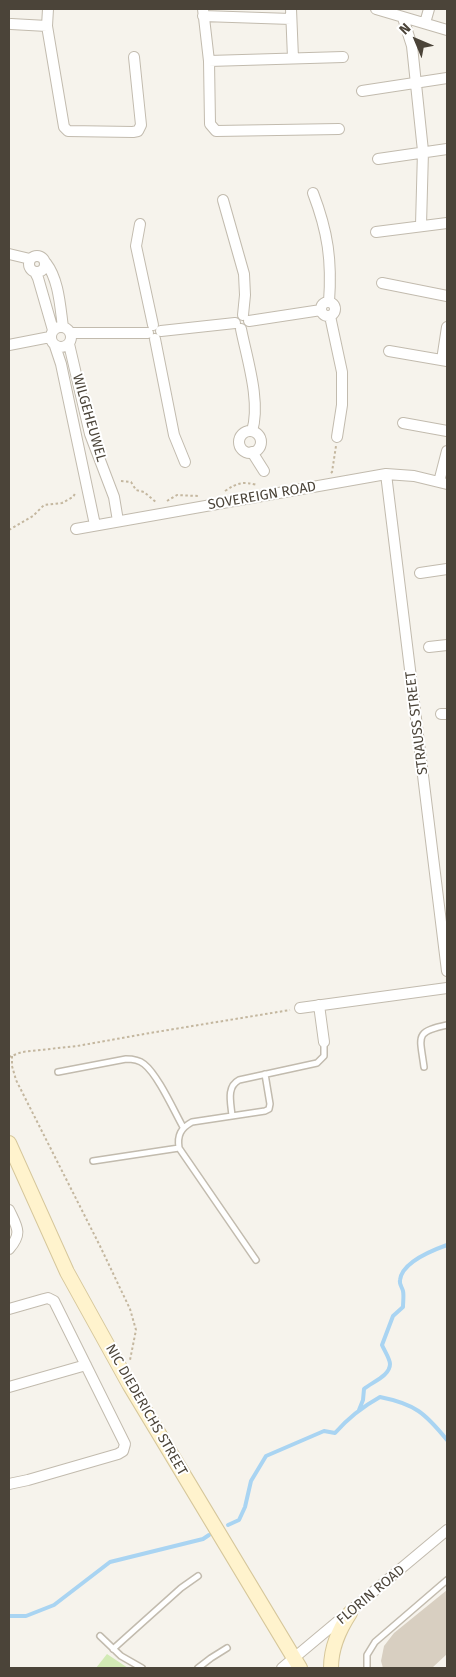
<!DOCTYPE html>
<html>
<head>
<meta charset="utf-8">
<style>
	body { margin:0 }
	#map { position:relative; width:456px; height:1677px; overflow:hidden; background:#f6f3ec; font-family:"Fira Sans",sans-serif }
	canvas { display:block }
	.frame { position:absolute; inset:0; border:10px solid #4b4439; pointer-events:none }
	.north { position:absolute; left:391px; top:15px; width:50px; height:50px; -webkit-text-stroke:4px #fff; paint-order:stroke; rotate:315deg; font-size:14px; font-weight:700; line-height:20px; text-align:center; color:#4b4439 }
	.north::after { content:''; display:block; margin:auto; width:18px; height:22px; background:#4b4439; clip-path:polygon(50% 0,100% 100%,50% 72%,0 100%) }
</style>
</head>
<body>
<div id="map">
<canvas width="456" height="1677"></canvas>
<div class="frame"></div>
<div class="north">N</div>
</div>
<script>
const g = document.querySelector('canvas').getContext('2d');
g.lineJoin = 'round';
function paint(path, color) { g.fillStyle = color; g.fill(path, 'evenodd'); }
function stroke(path, color, width, dash) { g.strokeStyle = color; g.lineWidth = width; g.lineCap = dash ? 'butt' : 'round'; g.setLineDash(dash || []); g.stroke(path); }
function drawText(font, color, halo, rows, align = 'center') {
  g.font = font + ' "Fira Sans",sans-serif'; g.lineWidth = 4; g.setLineDash([]); g.textBaseline = 'middle'; g.strokeStyle = halo; g.fillStyle = color; for (const [text, x, y, turn = 0] of rows) {
    g.save(); g.translate(x, y); g.rotate((+turn || 0) * Math.PI / 180); g.textAlign = isNaN(turn) ? turn : align; if (halo) g.strokeText(text, 0, 0); g.fillText(text, 0, 0); g.restore();
  }
}
const green = new Path2D(`
	M107,1654L128,1668H96Z`);
const stream = new Path2D(`
	M359,1410L363,1400L364,1389C372,1382 390,1376 390,1364C390,1359 384,1350 382,1345L393,1316L403,1307C403,1302 404,1296 403,1291C402,1287 399,1284 400,1280C402,1262 433,1250 447,1245
	M228,1525L239,1520L245,1507L251,1481L266,1456L324,1431L335,1433C349,1417 362,1407 380,1397C415,1404 425,1413 447,1440
	M9,1616H26L54,1605L110,1562L203,1539L209,1535`);
const building = new Path2D(`
	M447,1590V1654L432,1668H383L381,1661L384,1646L394,1633Z`);
const path = new Path2D(`
	M331,473L332,472L336,446
	M121,481L131,482L136,490L144,492L157,503
	M225,491C237,483 243,481 257,485
	M167,501L177,495L198,496
	M9,530L33,516L44,505L62,503L73,497L76,492
	M12,1056V1066L16,1080L100,1246L130,1309L136,1330L130,1360
	M9,1057L22,1052L77,1046L150,1033L290,1010`);
const lane = new Path2D(`
	M424,1067C420,1036 414,1032 447,1025
	M58,1072L126,1059C133,1059 139,1060 144,1064C158,1075 174,1111 183,1127
	M232,1116C231,1103 226,1087 239,1080L317,1063L324,1056V1042
	M93,1161L179,1148
	M256,1260L179,1148C177,1135 181,1128 192,1122L265,1111L269,1109L270,1104L265,1074
	M100,1636L121,1656L142,1668
	M113,1649L181,1588L198,1576
	M198,1668L211,1658L227,1648
	M367,1668V1655L375,1642L447,1580`);
const street = new Path2D(`
	M48,9L47,26L64,127L68,131L133,132L138,131L141,125L134,57
	M203,9L209,61L210,124L216,131L339,129
	M291,9L293,58
	M376,9L447,30
	M203,16L291,19
	M403,18L412,46L423,151L421,225
	M425,23L429,9
	M11,24L47,26
	M209,61L343,57
	M362,91L447,78
	M378,159L447,149
	M313,193C328,232 332,261 329,302
	M223,200L244,274L245,295L243,315
	M140,224L136,246L153,325
	M376,232L447,223
	M9,254L30,259
	M29 264a8 8 0 1 1 16 0a8 8 0 1 1-16 0Z
	M46,263C59,280 60,306 63,327
	M35,272L38,278L53,330
	M382,283L447,296
	M321 309a7 7 0 1 1 14 0a7 7 0 1 1-14 0Z
	M330,316L342,372V405L337,437
	M249,321L321,310
	M51 337a10 10 0 1 1 20 0a10 10 0 1 1-20 0Z
	M241,329C247,359 261,402 252,431
	M161,331L235,323
	M70,333H148
	M155,339L174,435L185,462
	M69,344L90,434L114,497L118,521
	M9,345L50,337
	M55,346L61,364L95,525
	M389,351L447,361
	M442,360L447,327
	M403,423L447,431
	M239 442a11 11 0 1 1 22 0a11 11 0 1 1-22 0Z
	M252,452L264,471
	M386,474L447,971
	M439,482L447,451
	M76,529L386,474L414,476L447,484
	M420,573L447,569
	M429,647L447,645
	M441,714H447
	M319,1005L324,1042
	M300,1008L447,988
	M9,1210C17,1227 23,1233 9,1249
	M9,1309L44,1299L48,1298L54,1301L125,1444L123,1451L118,1454L28,1480L9,1484
	M9,1387L86,1365
	M282,1668L447,1530`);
const secondary = new Path2D(`
	M9,1143L67,1272L129,1384L300,1668
	M331,1668C331,1647 339,1630 350,1613`);
const streetNames = [
	["WILGEHEUWEL",89,418,74],
	["SOVEREIGN ROAD",262,496,-10],
	["STRAUSS STREET",417,723,-97],
	["NIC DIEDERICHS STREET",146,1410,60],
	["FLORIN ROAD",371,1595,-40]
];
paint(green, '#d2eab5');
stroke(stream, '#a9d4f2', 4);
paint(building, '#d8cfc1');
stroke(lane, '#c2bbae', 8);
stroke(street, '#c2bbae', 12);
stroke(secondary, '#d6c79b', 16);
stroke(path, '#c4b79f', 2, [2.5, 2.5]);
stroke(lane, '#fff', 5);
stroke(street, '#fff', 10);
stroke(secondary, '#fff3cd', 14);
drawText('14px', '#4b4439', '#fff', streetNames);
</script>
</body>
</html>
